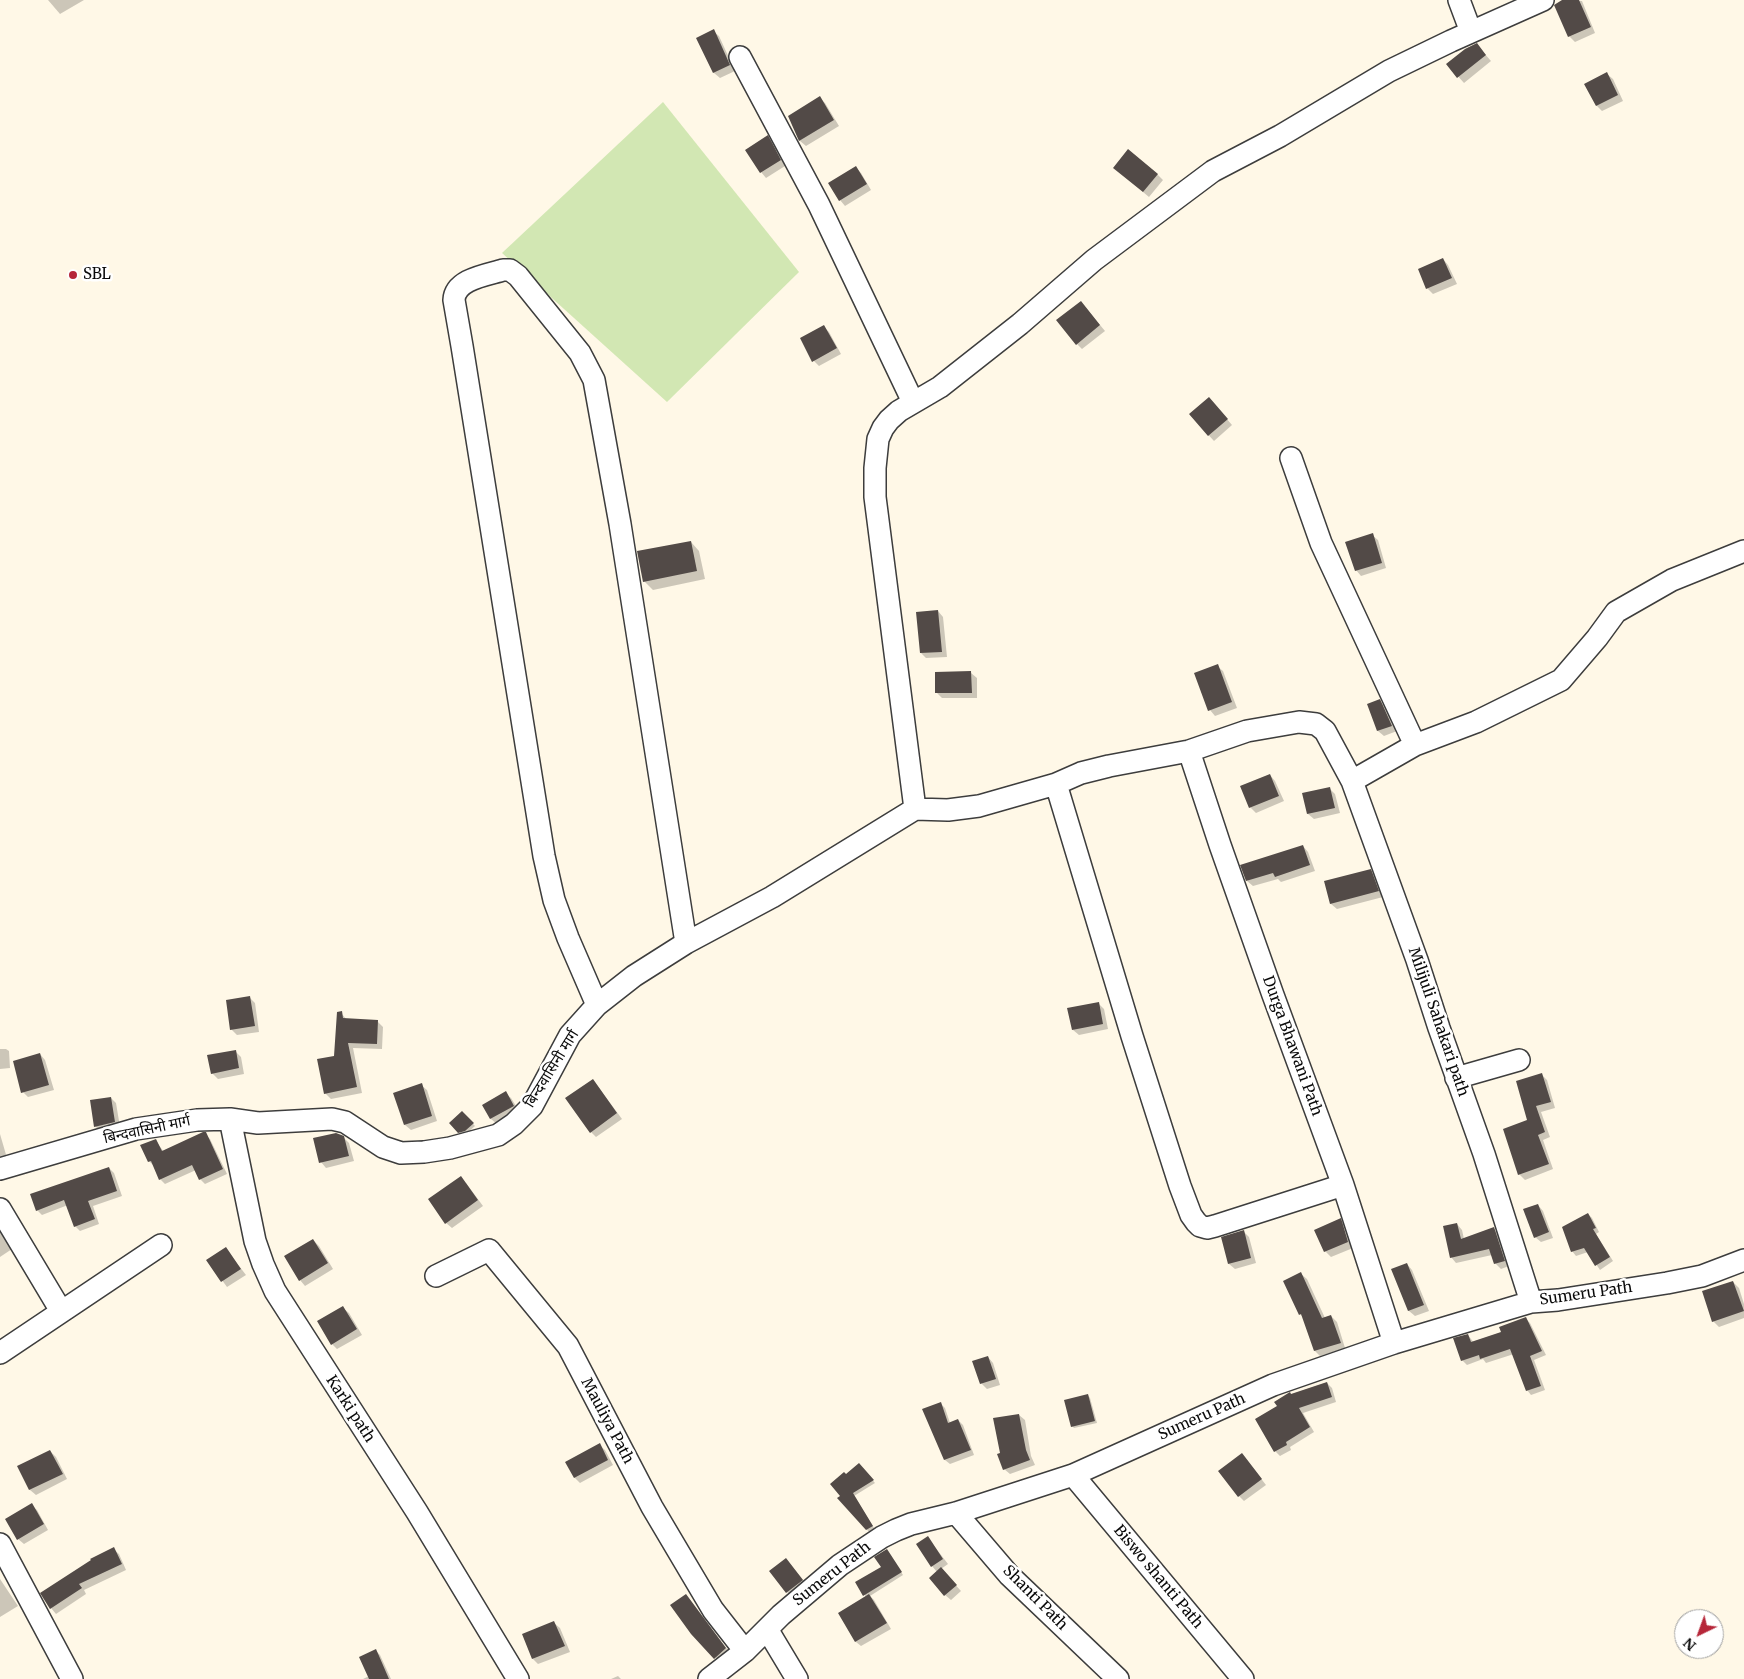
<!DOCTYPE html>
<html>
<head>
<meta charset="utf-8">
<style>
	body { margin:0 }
	#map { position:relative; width:1744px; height:1679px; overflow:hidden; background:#fff8e7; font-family:Merriweather,serif }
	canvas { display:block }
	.north { position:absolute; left:1674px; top:1609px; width:50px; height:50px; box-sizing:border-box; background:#fff; border:1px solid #9d9d9d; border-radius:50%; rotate:222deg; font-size:14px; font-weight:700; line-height:20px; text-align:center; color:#0a0a0a }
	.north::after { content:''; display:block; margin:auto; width:18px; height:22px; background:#b62639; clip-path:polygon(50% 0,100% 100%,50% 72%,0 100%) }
</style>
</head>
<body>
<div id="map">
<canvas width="1744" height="1679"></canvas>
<div class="north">N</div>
</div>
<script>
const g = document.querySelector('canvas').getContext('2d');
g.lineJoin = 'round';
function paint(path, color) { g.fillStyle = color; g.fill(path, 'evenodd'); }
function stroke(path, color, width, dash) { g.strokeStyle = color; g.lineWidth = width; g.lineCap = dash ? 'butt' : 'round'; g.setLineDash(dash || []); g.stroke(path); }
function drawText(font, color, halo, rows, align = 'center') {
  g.font = font + ' Merriweather,"Noto Sans Devanagari",serif'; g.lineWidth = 5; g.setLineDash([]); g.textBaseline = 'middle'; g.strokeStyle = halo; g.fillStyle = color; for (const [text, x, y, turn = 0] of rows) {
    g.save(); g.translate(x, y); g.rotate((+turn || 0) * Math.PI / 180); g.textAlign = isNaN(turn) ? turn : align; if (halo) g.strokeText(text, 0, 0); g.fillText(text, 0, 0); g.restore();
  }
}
const green = new Path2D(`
	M663,102L799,272L667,402L502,253Z`);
const shadow = new Path2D(`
	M48,0H84L60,14Z
	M1567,0L1582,1L1595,33L1575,42L1569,36Z
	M713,31L719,36L735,71L720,78L714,73L698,39Z
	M1477,45L1491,61L1464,83L1447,64Z
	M1607,74L1613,79L1623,101L1602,111L1597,106L1586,84Z
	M820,98L825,103L839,126L806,146L800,141L789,117Z
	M768,137L773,142L785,166L766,178L761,172Z
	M855,167L861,173L871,190L845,206L840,200Z
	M1120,173L1157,174L1163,180L1149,197Z
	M1443,259L1448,265L1457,284L1433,294L1427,288L1419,269Z
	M1086,308L1105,331L1082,349L1077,344Z
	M824,327L829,332L841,354L819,366L814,361Z
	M1214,404L1232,425L1214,441L1190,415Z
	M1372,535L1378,540L1386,568L1361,576L1356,570Z
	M691,542L699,551L705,579L653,590L644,581Z
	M938,611L943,617L947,657L926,658L921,653Z
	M1217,666L1223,671L1237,708L1215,716L1210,710Z
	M971,673L977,678V698H942L937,693Z
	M1380,701L1385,706L1397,731L1384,736L1378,731Z
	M1270,775L1275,781L1284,801L1256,813L1250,807Z
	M1329,788L1335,794L1340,813L1314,819L1308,814L1304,794Z
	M1303,846L1308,852L1315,871L1281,882L1278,879L1253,886L1247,881Z
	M1370,870L1376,876L1383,897L1337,909L1331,904L1325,882Z
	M250,998L255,1003L259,1032L237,1035L231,1029Z
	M1098,1003L1104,1009L1108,1029L1079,1035L1073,1030Z
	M341,1013L347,1020L378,1022L383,1027L382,1049L353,1048L362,1093L331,1099L325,1093L336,1057Z
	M0,1049H6L9,1051L10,1068L0,1069Z
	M235,1051L241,1057L244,1074L218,1079L212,1073Z
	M40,1054L45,1060L54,1090L28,1097L23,1092Z
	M1542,1075L1547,1080L1555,1108L1541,1112L1550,1137L1543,1140L1553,1169L1525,1180L1519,1174L1529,1121Z
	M593,1080L622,1119L596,1137L591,1132Z
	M421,1085L427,1090L437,1121L411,1130L405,1125Z
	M505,1093L511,1098L519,1111L497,1124L491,1119L484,1105Z
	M111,1098L116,1103L120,1127L101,1132L95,1126Z
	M462,1112L475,1126L467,1133L462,1135L451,1123Z
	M0,1134L7,1158L0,1160Z
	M205,1134L210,1139L227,1174L205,1184L200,1179L196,1170L165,1184L160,1179L155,1167L149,1161L155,1140L164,1152Z
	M344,1138L349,1143L354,1161L326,1168L321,1162Z
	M109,1168L114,1173L122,1196L93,1206L99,1224L80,1231L75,1226L68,1205L42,1215L37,1210Z
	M466,1183L483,1206L452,1228L446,1223Z
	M1538,1205L1543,1211L1553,1238L1541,1242L1535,1237Z
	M1588,1214L1592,1218L1599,1232L1596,1234L1613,1261L1600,1270L1588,1252L1576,1256L1572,1251Z
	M1340,1220L1346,1225L1353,1248L1331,1257L1325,1251Z
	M1457,1224L1462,1230L1464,1239L1494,1229L1499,1234L1509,1266L1501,1269L1495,1263L1492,1255L1456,1263L1451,1257Z
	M0,1227L12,1249L0,1257Z
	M1243,1231L1249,1237L1256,1263L1235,1269L1229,1264Z
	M313,1240L319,1246L333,1269L305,1286L300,1280Z
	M226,1249L246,1275L227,1287L208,1261Z
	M1407,1264L1412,1270L1429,1311L1415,1316L1409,1311L1393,1269Z
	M1301,1274L1307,1279L1325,1318L1331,1316L1337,1322L1345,1348L1320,1356L1315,1351L1304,1318L1300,1314Z
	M1733,1282L1739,1288L1744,1304V1318L1719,1327L1713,1321Z
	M343,1308L349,1313L362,1335L337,1349L332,1344Z
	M1525,1318L1530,1323L1546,1355L1534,1360L1545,1390L1531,1395L1527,1390L1514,1354L1486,1363L1483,1359L1467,1365L1462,1360L1468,1335L1474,1343L1503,1333Z
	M988,1357L993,1363L1000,1385L987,1389L981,1383Z
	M1327,1383L1332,1388L1336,1402L1303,1413L1314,1432L1290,1447L1291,1450L1280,1456L1275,1451L1279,1407L1291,1396Z
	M1088,1395L1090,1398L1097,1423L1074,1428L1072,1426Z
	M940,1403L945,1408L950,1423L958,1420L963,1425L974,1455L950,1464L945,1460L932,1426Z
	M1019,1415L1025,1420L1031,1456L1035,1465L1010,1474L1004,1469L1001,1454Z
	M599,1445L605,1450L613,1465L580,1483L575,1478L566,1462Z
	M50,1451L56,1457L67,1479L36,1495L30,1490L19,1467Z
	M1242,1454L1266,1485L1244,1501L1239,1496Z
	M859,1465L875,1483L854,1496L874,1528L869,1532L839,1498L841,1496L846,1476Z
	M31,1505L37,1510L48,1530L24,1544L18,1539Z
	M928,1538L948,1564L941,1569L961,1591L951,1600L945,1595L937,1572L932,1566Z
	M113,1549L119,1554L126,1570L84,1590L86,1594L56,1614L51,1608Z
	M889,1553L903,1575L870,1596L874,1600L891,1629L861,1646L856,1642L839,1613L866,1597L857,1582L882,1567Z
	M786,1559L808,1586L792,1598L770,1571Z
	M0,1579L18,1606L0,1617Z
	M686,1596L731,1654L721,1663L692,1633Z
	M554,1623L560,1628L570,1652L538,1664L533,1659Z
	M376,1651L380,1655L391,1679H363L369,1676Z
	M618,1676L621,1679H611Z`);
const building = new Path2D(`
	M1562,0H1579L1591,27L1568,37L1554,5Z
	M714,29L730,65L713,73L696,38Z
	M1477,43L1486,55L1457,78L1446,64L1465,49Z
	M1607,72L1618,95L1596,106L1584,84Z
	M820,96L834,120L799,141L788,116Z
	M768,135L781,160L760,173L745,150Z
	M1128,149L1158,174L1143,192L1113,168Z
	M856,166L867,184L839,201L828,183Z
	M1443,258L1452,278L1426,289L1418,269Z
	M1081,301L1100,325L1076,345L1056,320Z
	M824,325L837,348L812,362L800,338Z
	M1209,397L1228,419L1208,436L1189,414Z
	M1373,533L1382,563L1355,571L1345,542Z
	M691,541L697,571L643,582L637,551Z
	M938,610L942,652L920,653L916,612Z
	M1218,664L1232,702L1208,711L1194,673Z
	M971,671L972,693H935V672Z
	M1380,699L1392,726L1377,731L1367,704Z
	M1270,774L1279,796L1249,808L1240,786Z
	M1330,787L1335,808L1307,814L1302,793Z
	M1303,845L1310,865L1275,877L1273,873L1246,881L1240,865Z
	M1371,869L1379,891L1330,904L1324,881Z
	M250,996L255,1026L230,1030L226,1000Z
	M1099,1002L1103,1024L1072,1030L1067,1008Z
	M342,1011L343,1018L378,1020L377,1044L348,1043L357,1087L324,1094L317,1059L334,1056L337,1012Z
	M236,1050L239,1068L211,1074L207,1055Z
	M40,1053L49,1085L21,1093L13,1061Z
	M1542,1073L1551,1102L1536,1106L1545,1132L1538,1135L1549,1164L1518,1175L1503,1129L1527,1120L1516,1081Z
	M593,1079L617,1113L590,1133L565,1098Z
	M422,1083L432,1116L404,1125L393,1093Z
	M506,1091L514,1106L490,1119L482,1105Z
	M111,1097L115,1122L94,1127L90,1100Z
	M462,1111L474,1123L465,1131L458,1133L449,1123Z
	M203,1132H206L223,1169L199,1180L192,1165L159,1180L151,1161L148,1162L140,1145L156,1139L162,1151Z
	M336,1133L344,1136L349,1156L319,1163L313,1138Z
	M109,1167L117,1191L88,1201L95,1219L74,1227L64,1200L36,1211L30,1194Z
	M461,1176L478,1200L445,1224L428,1199Z
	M1538,1204L1549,1232L1534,1238L1523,1209Z
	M1588,1213L1596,1228L1593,1229L1610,1257L1595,1266L1584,1248L1571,1252L1562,1227Z
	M1341,1218L1348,1242L1324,1252L1314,1230Z
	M1457,1223L1461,1239L1494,1227L1505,1261L1494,1264L1489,1249L1450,1258L1443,1226Z
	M1244,1230L1251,1258L1228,1264L1221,1237Z
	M313,1239L328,1263L299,1281L284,1256Z
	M226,1247L241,1269L221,1282L206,1260Z
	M1407,1263L1424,1305L1408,1311L1391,1269Z
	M1301,1272L1322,1318L1331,1315L1341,1343L1314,1351L1301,1314L1299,1315L1283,1281Z
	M1733,1281L1744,1311L1712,1322L1702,1291Z
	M343,1306L357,1329L331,1345L317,1321Z
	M1526,1317L1542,1351L1530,1356L1541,1386L1526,1391L1510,1349L1480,1359L1479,1355L1461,1361L1453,1338L1468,1334L1471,1342L1501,1332L1499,1327Z
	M988,1356L996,1379L980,1384L972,1361Z
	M1327,1382L1332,1397L1299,1408L1310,1427L1286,1442L1287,1445L1274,1452L1255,1419L1277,1406L1274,1402L1290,1392L1291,1394Z
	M1088,1394L1095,1421L1071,1427L1064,1400Z
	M941,1402L948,1423L958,1419L971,1450L944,1460L922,1409Z
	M1019,1414L1026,1450L1030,1460L1003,1470L997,1454L1000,1453L993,1418Z
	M600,1443L608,1460L574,1478L565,1462Z
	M50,1450L63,1474L29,1490L17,1466Z
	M1242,1453L1262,1479L1238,1497L1218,1471Z
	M859,1463L874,1480L853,1493L873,1526L866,1530L837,1498L840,1496L830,1484L844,1472L846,1474Z
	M32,1503L44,1524L17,1540L5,1519Z
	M928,1536L943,1559L931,1567L916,1544Z
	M114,1547L122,1564L79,1584L82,1588L50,1609L40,1593L91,1560L90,1559Z
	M887,1549L902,1572L863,1596L855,1582L881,1567L874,1557Z
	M786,1558L803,1580L786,1593L769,1571Z
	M941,1567L957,1585L944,1596L929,1578Z
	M686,1594L726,1648L714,1659L691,1634L670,1605Z
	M869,1594L887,1623L855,1642L838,1613Z
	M554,1621L565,1646L532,1659L522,1634Z
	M376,1649L389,1679H369L359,1657Z`);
const street = new Path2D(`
	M1459,0L1471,32
	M740,57L819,205L913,402
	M1291,458L1321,543L1415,745
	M1189,751L1220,845L1273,995L1343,1185L1394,1343
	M1352,781L1415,745L1476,722L1561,680L1597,638L1616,612L1672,580L1744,551
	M1056,784L1132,1036L1180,1186L1191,1215L1196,1222L1200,1226L1207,1228L1215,1226L1343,1185
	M915,809L875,497V468L878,439L883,428L889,420L899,411L940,387L1020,324L1094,260L1213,171L1280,136L1389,71L1451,41L1543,0
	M915,809L948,810L979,806L1056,784L1081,773L1109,766L1189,751L1247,731L1299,722L1316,724L1325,731L1352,781L1417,960L1439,1028L1484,1154L1531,1302
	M597,1005L568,938L554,900L544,856L462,346L454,300C455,279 487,275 503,270H510L518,276L580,353L594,380L620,524L686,943
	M1456,1078L1519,1060
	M230,1119L255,1241L263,1264L275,1291L417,1512L518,1679
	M0,1169L136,1129L197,1120L230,1119L258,1123L332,1119L345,1122L383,1147L401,1153L424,1152L450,1148L498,1135L514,1124L532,1106L570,1035L597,1005L634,976L686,943L772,897L915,809
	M0,1209L61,1311
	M436,1276L489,1250L568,1346L652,1507L713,1610L745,1651
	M0,1353L161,1245
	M1073,1475L1243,1679
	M956,1513L1009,1575L1118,1679
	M0,1544L72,1679
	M767,1629L797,1679
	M709,1679L745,1651L781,1615L840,1565L882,1537L896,1530L911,1524L956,1513L1073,1475L1273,1385L1394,1343L1531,1302L1558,1300L1667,1283L1702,1276L1744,1260`);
const markers = [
	[73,275,5,"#b62639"]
];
const poiNames = [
	["SBL",83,275]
];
const streetNames = [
	["Milijuli Sahakari path",1438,1022,71],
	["Durga Bhawani Path",1292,1046,70],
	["बिन्दवासिनी मार्ग",552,1069,-58],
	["बिन्दवासिनी मार्ग",147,1130,-12],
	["Sumeru Path",1586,1294,-8],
	["Karki path",350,1409,57],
	["Sumeru Path",1202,1417,-24],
	["Mauliya Path",607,1421,62],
	["Sumeru Path",832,1574,-38],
	["Biswo shanti Path",1158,1577,50],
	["Shanti Path",1035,1598,45]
];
paint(green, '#d2e7b3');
paint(shadow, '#0003');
paint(building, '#524a47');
stroke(street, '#3d3d3d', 24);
stroke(street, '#fff', 21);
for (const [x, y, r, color] of markers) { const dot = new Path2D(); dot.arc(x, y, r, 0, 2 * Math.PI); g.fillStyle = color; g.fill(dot); stroke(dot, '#fff', 2); }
drawText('15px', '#0a0a0a', '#fff', poiNames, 'left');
drawText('15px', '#0a0a0a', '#fff', streetNames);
</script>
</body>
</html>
